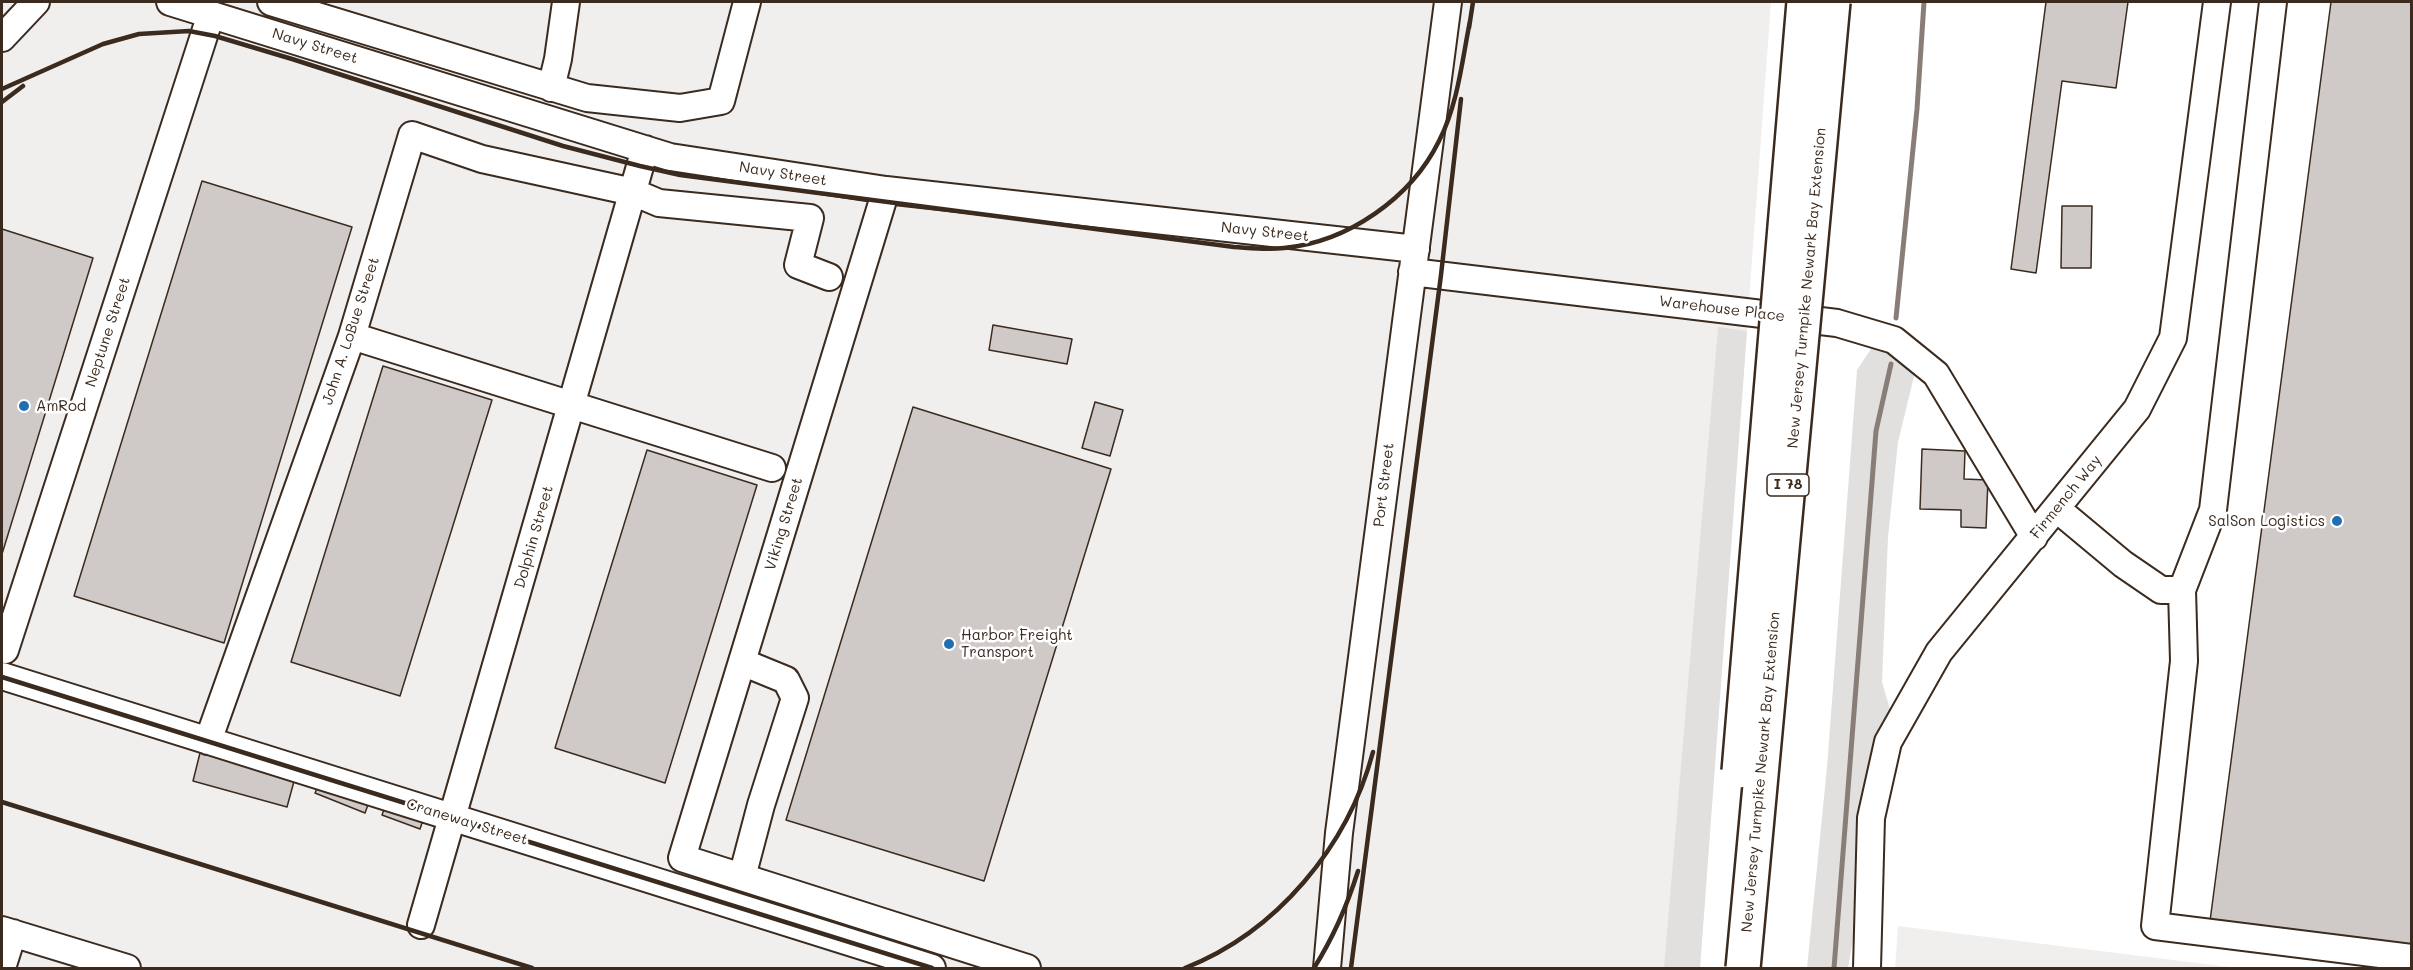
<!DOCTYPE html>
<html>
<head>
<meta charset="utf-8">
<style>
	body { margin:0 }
	#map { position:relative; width:2413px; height:970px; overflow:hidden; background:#fff; font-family:Mali,sans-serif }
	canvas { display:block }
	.frame { position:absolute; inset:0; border:3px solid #3b2a1e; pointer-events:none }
</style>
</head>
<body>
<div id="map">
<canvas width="2413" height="970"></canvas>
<div class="frame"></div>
</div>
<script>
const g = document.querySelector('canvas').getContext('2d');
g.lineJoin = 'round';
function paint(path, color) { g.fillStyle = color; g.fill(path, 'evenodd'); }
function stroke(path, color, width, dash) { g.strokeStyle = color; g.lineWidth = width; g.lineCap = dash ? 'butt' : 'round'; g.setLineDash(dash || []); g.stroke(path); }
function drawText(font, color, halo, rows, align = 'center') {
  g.font = font + ' Mali,sans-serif'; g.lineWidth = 5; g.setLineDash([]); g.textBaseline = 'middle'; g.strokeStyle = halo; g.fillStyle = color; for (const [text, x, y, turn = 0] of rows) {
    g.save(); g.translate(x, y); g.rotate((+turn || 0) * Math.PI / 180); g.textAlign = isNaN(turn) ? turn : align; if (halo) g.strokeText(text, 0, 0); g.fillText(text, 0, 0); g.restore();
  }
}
const built = new Path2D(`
	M2,2H1771L1700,968H2Z
	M1898,926L2238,968H1895Z`);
const green = new Path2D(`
	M1718,327L1747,331L1700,968H1664Z
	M1877,340L1916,368L1898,442L1888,537L1882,682L1892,716L1848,968H1807L1827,767L1857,370Z`);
const stream = new Path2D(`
	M1896,318L1917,109L1924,2
	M1834,968L1876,431L1891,364`);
const building = new Path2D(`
	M2046,2H2128L2116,88L2062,81L2036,273L2011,269Z
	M2331,2H2412V948L2210,921Z
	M202,181L352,227L224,643L74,596Z
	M2062,206H2092L2091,268H2061Z
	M2,229L93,258L2,554Z
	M993,325L1072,339L1067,364L989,350Z
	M383,366L492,400L400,696L291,662Z
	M1095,402L1123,410L1110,456L1082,448Z
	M913,407L1111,469L984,881L786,820Z
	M1922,449L1965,451L1964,479L1988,480L1986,528L1961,527V510L1920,509Z
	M647,450L757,485L665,783L555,748Z
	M201,749L296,774L287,807L193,781Z
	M320,782L369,802L365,813L315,793Z
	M386,804L424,817L420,829L382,815Z`);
const minor = new Path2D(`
	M170,2L670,157L886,190L1416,249
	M271,2L587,98L680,108L721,101L747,2
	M2,38L36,2
	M551,88L558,59L566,2
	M886,190L682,858L1027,968
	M1412,272L1837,323L1894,340L1936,374L2034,537
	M352,336L772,468
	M2057,509L2123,564L2161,590H2182L2213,510L2273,2
	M2182,590L2184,661L2155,926L2412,958
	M2,649L5,650L211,14
	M742,662L786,680L795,698L761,805L742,877
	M2,676L932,968
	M208,741L352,336L412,135L482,159L633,192L659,203L810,218L798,265L829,277
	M421,925L645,149
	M2,930L127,968
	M2,968L13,933
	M1327,968L1339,833L1448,2
	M1867,968L1871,818L1888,742L1939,652L2137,409L2173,338L2217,2`);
const rail = new Path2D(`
	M1469,28L1473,2
	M2,89L103,44L139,34L189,31L215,36L292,59L563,146L640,166L680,175L1234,247C1251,248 1267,250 1284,248C1348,242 1411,198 1439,141C1458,104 1462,61 1470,21
	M2,102L23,86
	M2,677L932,968
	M2,802L532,968
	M1185,968C1277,932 1348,846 1373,752
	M1314,968C1333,938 1347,906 1358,871
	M1351,968L1441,275L1461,99`);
const highwayBridge = new Path2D(`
	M1739,771L1804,2
	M1743,968L1833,2`);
const markers = [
	[24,406,6,"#1f6fb2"],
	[2337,521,6,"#1f6fb2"],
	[949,644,6,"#1f6fb2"]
];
const shields = [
	[1788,485,42]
];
const shieldNames = [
	["I 78",1788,485]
];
const streetNames = [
	["Navy Street",315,46,17],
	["Navy Street",783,174,9],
	["Navy Street",1265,232,6],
	["New Jersey Turnpike Newark Bay Extension",1807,288,-85],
	["Warehouse Place",1722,309,7],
	["John A. LoBue Street",351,331,-72],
	["Neptune Street",108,332,-72],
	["Port Street",1384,485,-83],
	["Firmench Way",2066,497,-51],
	["Viking Street",784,524,-73],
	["Dolphin Street",534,537,-74],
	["New Jersey Turnpike Newark Bay Extension",1761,772,-85],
	["Craneway Street",467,822,17]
];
const poiNames = [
	["AmRod",36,406],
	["SalSon Logistics",2325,521,"right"],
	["Harbor Freight",961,635],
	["Transport",961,652]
];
paint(built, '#f1efee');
paint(green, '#e2e0de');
stroke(stream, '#887e77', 5);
paint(building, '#cfcac7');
stroke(building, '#3b2a1e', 1.5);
stroke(minor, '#3b2a1e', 30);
stroke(minor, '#fff', 26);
stroke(rail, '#3b2a1e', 4.5);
stroke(highwayBridge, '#3b2a1e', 38, []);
stroke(highwayBridge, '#fff', 33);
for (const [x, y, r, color] of markers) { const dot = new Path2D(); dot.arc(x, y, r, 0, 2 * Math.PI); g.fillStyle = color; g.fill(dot); stroke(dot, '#fff', 2); }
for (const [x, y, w] of shields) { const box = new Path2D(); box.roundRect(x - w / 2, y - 11, w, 22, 4.5); g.fillStyle = '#fff'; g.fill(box); stroke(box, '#3b2a1e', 1.5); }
drawText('bold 14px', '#3b2a1e', null, shieldNames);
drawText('15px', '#3b2a1e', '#fff', streetNames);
drawText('15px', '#3b2a1e', '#fff', poiNames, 'left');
</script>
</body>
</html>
